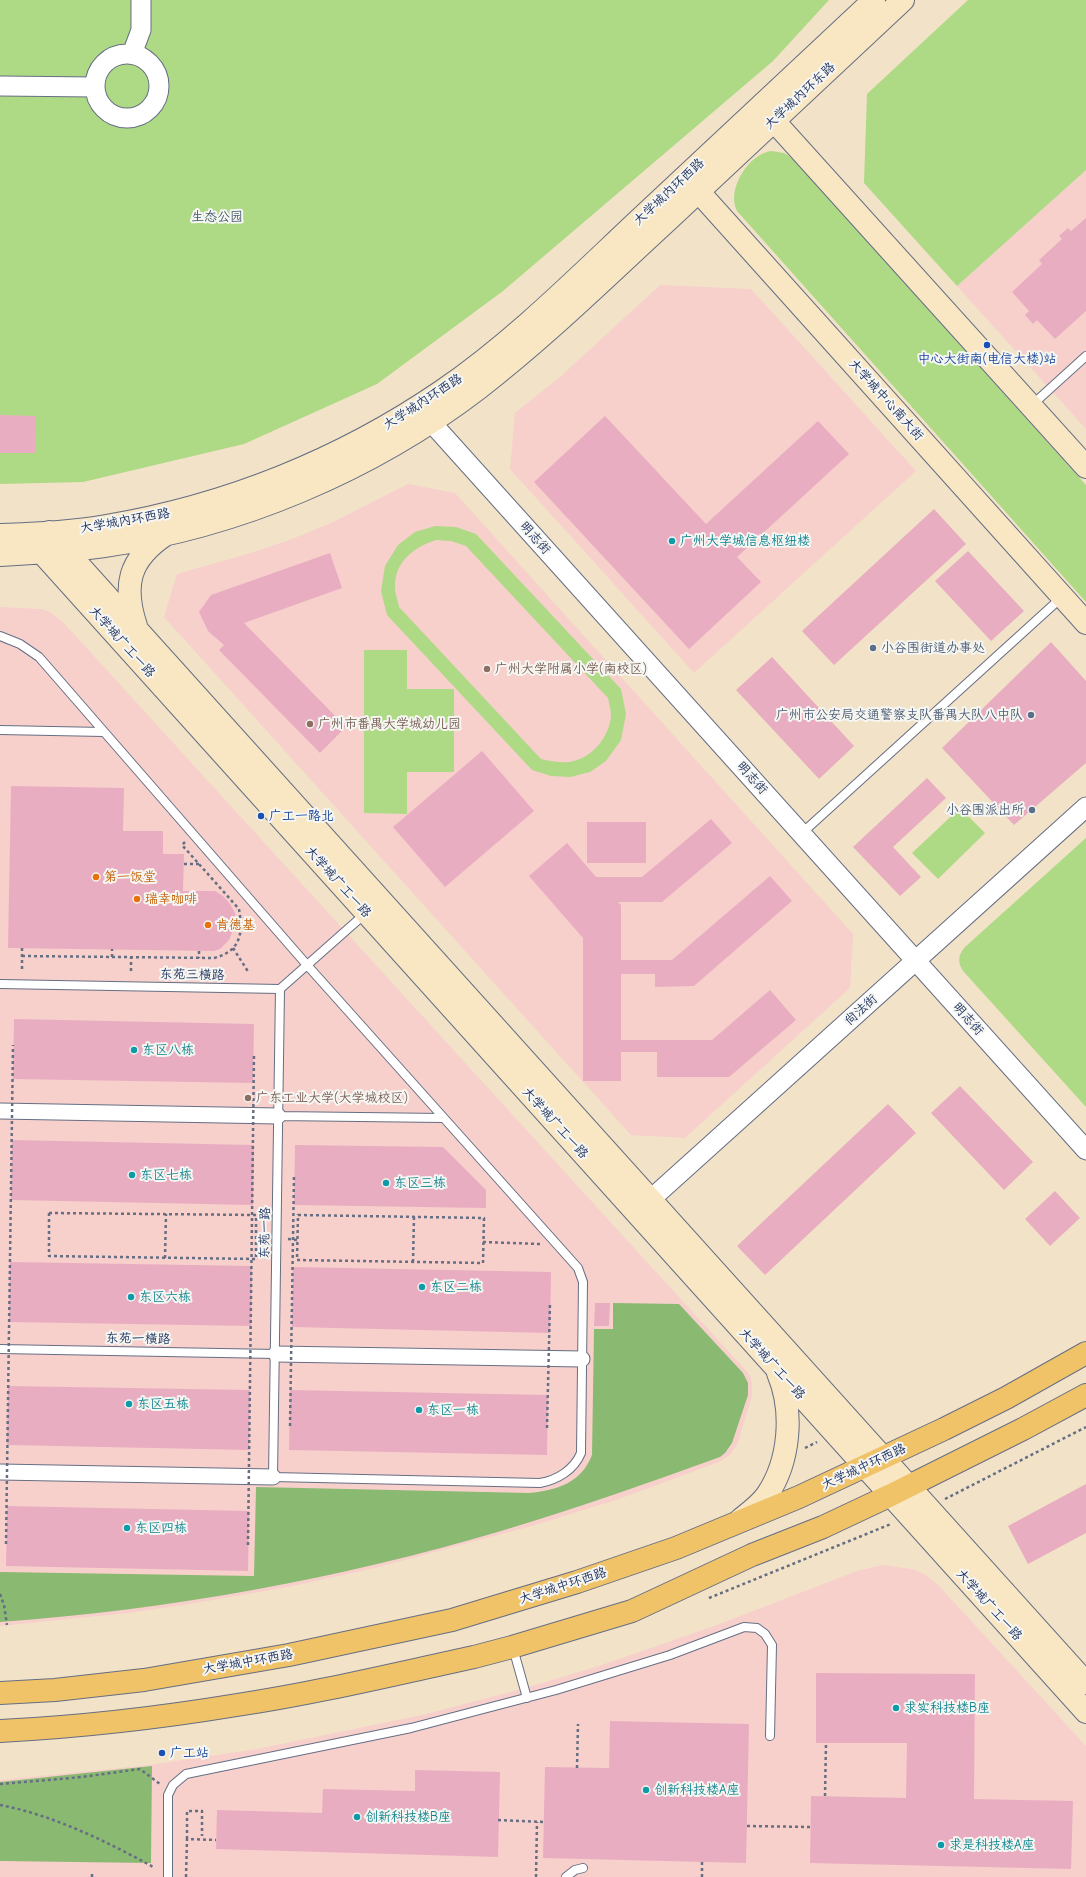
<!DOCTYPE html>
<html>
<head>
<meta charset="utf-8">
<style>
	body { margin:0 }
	canvas { display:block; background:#f2e2c7 }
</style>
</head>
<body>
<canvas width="1086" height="1877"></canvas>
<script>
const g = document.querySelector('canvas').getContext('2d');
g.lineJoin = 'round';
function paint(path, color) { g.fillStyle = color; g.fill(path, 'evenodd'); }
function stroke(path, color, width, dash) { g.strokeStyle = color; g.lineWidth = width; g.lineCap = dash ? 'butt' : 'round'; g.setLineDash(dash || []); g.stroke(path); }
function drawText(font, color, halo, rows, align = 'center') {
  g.font = font + ' "Comic Neue","LXGW WenKai TC",sans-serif'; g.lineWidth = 4; g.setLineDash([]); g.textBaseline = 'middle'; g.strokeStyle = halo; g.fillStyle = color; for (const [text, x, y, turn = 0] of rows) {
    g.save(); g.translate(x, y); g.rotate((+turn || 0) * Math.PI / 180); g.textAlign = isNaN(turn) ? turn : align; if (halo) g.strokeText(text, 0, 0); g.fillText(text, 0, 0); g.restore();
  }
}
const built = new Path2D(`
	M1086,170V429L957,286Z
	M660,285L751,289L916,471L694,673L510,469L515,413L560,377Z
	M408,484L455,493L853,934L850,988L685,1138L631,1135L164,617L177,574L254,552L292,539L331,523Z
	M0,607L41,609L48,611L62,621L750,1375L752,1384V1396L737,1445L729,1456L719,1462L616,1500L528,1527L375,1568L288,1587L184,1605L128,1613L0,1626Z
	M883,1565L912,1569L926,1575L940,1587L1086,1746V1877H0V1780L149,1765L257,1749L422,1715L522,1689L602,1665L717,1625L857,1571Z`);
const green = new Path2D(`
	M0,0H829L773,61L503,291L377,384L244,444L83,482L0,484Z
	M968,0H1086V170L957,286L864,183L867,94Z
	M771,151L784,153L792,158L1086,485V602L737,211C726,189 749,154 771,151Z
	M435,526L456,527L476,534L621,689L626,714L621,740L606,761L590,772L570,777L551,776L532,770L387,615L381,591L385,566L398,545L415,532ZM436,540L451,541L466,546L608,698C609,703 611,710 611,716C609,738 591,759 569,762C559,763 550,761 541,759L399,607C398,601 395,594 395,588C394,562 414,547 436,540Z
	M364,650H407V689H454V772H407V814L364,813Z
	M960,808L985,833L938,879L912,853Z
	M1086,838V1107L964,972C957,963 958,955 965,947Z`);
const forest = new Path2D(`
	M613,1303L679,1304L743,1373L748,1383V1395L732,1443L725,1453L720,1457C648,1483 575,1509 501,1531C339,1579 169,1610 0,1622V1572L254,1576L256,1487L529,1493C558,1490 581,1483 592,1455L594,1329H613Z
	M152,1766L151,1863L0,1861V1782Z`);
const building = new Path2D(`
	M1086,218V311L1055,339L1037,320L1033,324L1025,315L1029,311L1012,292L1042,264L1039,260L1062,239L1059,236L1068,228L1071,231Z
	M0,415L36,416L35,453H0Z
	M605,416L706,524L818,421L849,454L737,557L761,582L689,649L534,482Z
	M934,509L966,544L834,665L802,631Z
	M968,551L1024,611L991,641L935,581Z
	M330,553L342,588L244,623L346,727L320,753L219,650L224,645L208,631L199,612L211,595Z
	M1051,642L1086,681V763L1014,825L942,748Z
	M772,657L854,746L819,779L736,690Z
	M482,751L534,811L445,887L393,827Z
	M927,778L946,798L893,847L921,877L900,896L853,847Z
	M11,786L124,788L123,831H163V854H184L183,891H215L223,896L230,904L235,913L236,923L229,940L220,949L214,951L8,948Z
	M711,819L732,843L662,902H618L621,905V960H672L770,876L792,901L694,986L655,987V974H621V1040H712L770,990L796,1020L729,1077H657V1052H621V1081H583V938L529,876L567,843L596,877H642Z
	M587,822H646V863H587Z
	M14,1019L254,1024L253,1083L13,1079Z
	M960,1086L1033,1162L1004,1190L931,1113Z
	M888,1104L916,1133L765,1275L737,1246Z
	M12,1140L254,1145L253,1205L11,1200Z
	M295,1145L443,1147L486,1190V1208L294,1205Z
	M1055,1191L1080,1218L1050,1246L1025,1219Z
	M10,1262L252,1266L251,1326L9,1322Z
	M293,1267L551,1272L550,1333L292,1327Z
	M595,1303H610L609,1326H594Z
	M8,1386L250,1390L249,1450L7,1445Z
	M290,1390L548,1395L547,1455L289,1450Z
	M1086,1484V1533L1028,1564L1008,1526Z
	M7,1506L249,1511L248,1571L6,1566Z
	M816,1673L975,1674L974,1799L1073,1801L1071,1869L810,1863L811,1796L906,1798L907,1743H816Z
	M610,1721L749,1724L746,1863L543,1858L545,1767L609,1768Z
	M415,1770L500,1772L498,1857L216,1849L217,1810L322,1813L323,1789L415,1791Z`);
const path = new Path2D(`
	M185,842L182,845L239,909L241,923
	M184,864H199
	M233,948L249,973
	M199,951V958
	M22,956L214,958C233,953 241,943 241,923H236
	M112,957V949
	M22,969V948
	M131,971V958
	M49,1213L256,1215V1259L49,1256Z
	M298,1215L484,1218L483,1263L297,1260Z
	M288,1239L297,1240
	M483,1242L540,1244
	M165,1258L166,1214
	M413,1262L414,1217
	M805,1448L817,1442
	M945,1499L1086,1427
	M0,1594L4,1605L7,1625
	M709,1598L891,1524
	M577,1768L578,1724
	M0,1784L82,1777L140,1769L160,1784
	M825,1796L826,1743
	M0,1805C53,1815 108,1842 155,1868
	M498,1820L544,1822
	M747,1826L810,1827
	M187,1839V1811H202V1836
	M92,1877V1874
	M186,1877L187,1839L216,1840
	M536,1877L537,1822
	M702,1877V1862`);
const service = new Path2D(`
	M1032,405L1086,356
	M0,636L20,644L39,657L307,965L578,1268L583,1282L581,1453C574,1470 557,1480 540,1483L273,1477L280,989
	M0,730L104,732
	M801,834L1062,597
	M0,984L280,989L358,920
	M278,1116L442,1118
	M0,1349L276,1354
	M513,1648L527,1698
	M168,1877V1795L173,1785L186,1774L411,1728L556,1690L670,1655L744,1627L757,1628L765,1634L772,1645L770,1736
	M566,1877L575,1870L583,1868`);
const minor = new Path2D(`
	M0,1111L278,1116
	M276,1354L582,1359
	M0,1472L273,1477`);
const tertiary = new Path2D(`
	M95 86a32 32 0 1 1 64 0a32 32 0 1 1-64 0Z
	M132,54L141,30V0
	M0,86L95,87
	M421,411L1086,1150
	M640,1209L1086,807`);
const secondary = new Path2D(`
	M764,110L1086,467
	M689,181L1086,623
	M49,532L1086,1683
	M25,534L1086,1712
	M0,535C35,534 71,532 106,526C226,506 341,460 442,391C515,341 578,277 642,217C719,145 797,72 874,0
	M0,555C35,553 69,551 104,546C237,527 371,471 479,388C545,337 605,278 667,221C745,147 824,74 903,0
	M136,626C123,586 128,560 165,535
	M740,1520C750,1512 760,1505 767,1495C790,1461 794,1411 778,1373`);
const primary = new Path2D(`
	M0,1693L55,1690L144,1680L289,1655L452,1620L577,1582L676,1548L799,1497L944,1429L1006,1398L1086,1353
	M0,1731C79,1727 158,1718 237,1705C317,1693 395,1674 474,1657L512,1647L632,1611L752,1555L823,1527L891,1495L1023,1429L1086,1395`);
const pathBridge = new Path2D(`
	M290,1426L294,1176
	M547,1428L550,1302
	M6,1544L13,1045
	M248,1545L254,1054`);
const markers = [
	[987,345,4,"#1a4fb4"],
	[672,541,4,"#0f9aa8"],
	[873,648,4,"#5c6f8a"],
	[487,669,4,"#8d6e63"],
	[1031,715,4,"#5c6f8a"],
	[310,724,4,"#8d6e63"],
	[1032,810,4,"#5c6f8a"],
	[261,816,4,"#1a4fb4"],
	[96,877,4,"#e8710a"],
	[137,899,4,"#e8710a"],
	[208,925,4,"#e8710a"],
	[134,1050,4,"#0f9aa8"],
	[248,1098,4,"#8d6e63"],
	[132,1175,4,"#0f9aa8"],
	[386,1183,4,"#0f9aa8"],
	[422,1287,4,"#0f9aa8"],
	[131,1297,4,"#0f9aa8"],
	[129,1404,4,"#0f9aa8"],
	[419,1410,4,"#0f9aa8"],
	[127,1528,4,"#0f9aa8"],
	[896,1708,4,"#0f9aa8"],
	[162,1753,4,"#1a4fb4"],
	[646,1790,4,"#0f9aa8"],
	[357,1817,4,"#0f9aa8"],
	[941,1845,4,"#0f9aa8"]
];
const streetNames = [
	["大学城内环东路",800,96,-43],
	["大学城内环西路",669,192,-43],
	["大学城中心南大街",886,400,48],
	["大学城内环西路",423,402,-33],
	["大学城内环西路",125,521,-10],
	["明志街",535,538,48],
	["大学城广工一路",122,642,48],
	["明志街",752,778,48],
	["大学城广工一路",338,882,48],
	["东苑三横路",192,975,1],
	["尚法街",861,1010,-42],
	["明志街",968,1019,48],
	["大学城广工一路",555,1123,48],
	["东苑一路",265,1233,-89],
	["东苑一横路",138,1339,1],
	["大学城广工一路",772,1364,48],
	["大学城中环西路",864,1467,-25],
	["大学城中环西路",563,1586,-18],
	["大学城广工一路",989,1605,48],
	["大学城中环西路",248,1662,-10]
];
const parkNames = [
	["生态公园",217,217]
];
const transitNames = [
	["中心大街南(电信大楼)站",987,359,"center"],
	["广工一路北",269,816],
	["广工站",170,1753]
];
const cultureNames = [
	["广州大学城信息枢纽楼",680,541],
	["东区八栋",142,1050],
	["东区七栋",140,1175],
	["东区三栋",394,1183],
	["东区二栋",430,1287],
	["东区六栋",139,1297],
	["东区五栋",137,1404],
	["东区一栋",427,1410],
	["东区四栋",135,1528],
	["求实科技楼B座",904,1708],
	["创新科技楼A座",654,1790],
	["创新科技楼B座",365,1817],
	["求是科技楼A座",949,1845]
];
const serviceNames = [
	["小谷围街道办事处",881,648,"left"],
	["广州市公安局交通警察支队番禺大队八中队",1023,715],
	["小谷围派出所",1024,810]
];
const educationNames = [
	["广州大学附属小学(南校区)",495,669],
	["广州市番禺大学城幼儿园",318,724],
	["广东工业大学(大学城校区)",256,1098]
];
const foodNames = [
	["第一饭堂",104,877],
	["瑞幸咖啡",145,899],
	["肯德基",216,925]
];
paint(built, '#f7d0cc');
paint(green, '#aed985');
paint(forest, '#8ab972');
paint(building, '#e9adc1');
stroke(service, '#666e83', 10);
stroke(minor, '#666e83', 17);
stroke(tertiary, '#666e83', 21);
stroke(secondary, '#666e83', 24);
stroke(primary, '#666e83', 24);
stroke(path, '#666e83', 2.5, [3, 3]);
stroke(service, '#fff', 8);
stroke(minor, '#fff', 15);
stroke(tertiary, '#fff', 19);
stroke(secondary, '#f9e7c3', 22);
stroke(primary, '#f0c369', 22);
stroke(pathBridge, '#666e83', 2.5, [3, 3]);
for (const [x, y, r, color] of markers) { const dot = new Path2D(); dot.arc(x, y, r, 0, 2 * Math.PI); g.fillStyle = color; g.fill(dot); stroke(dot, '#f6f6f2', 1.5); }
drawText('13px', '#1b2f5e', '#f6f6f2', streetNames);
drawText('13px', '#405a68', '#f6f6f2', parkNames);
drawText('13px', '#164399', '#f6f6f2', transitNames, 'left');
drawText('13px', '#0d838f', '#f6f6f2', cultureNames, 'left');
drawText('13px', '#4e5e75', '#f6f6f2', serviceNames, 'right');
drawText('13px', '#785e54', '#f6f6f2', educationNames, 'left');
drawText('13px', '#c56008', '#f6f6f2', foodNames, 'left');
</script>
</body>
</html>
